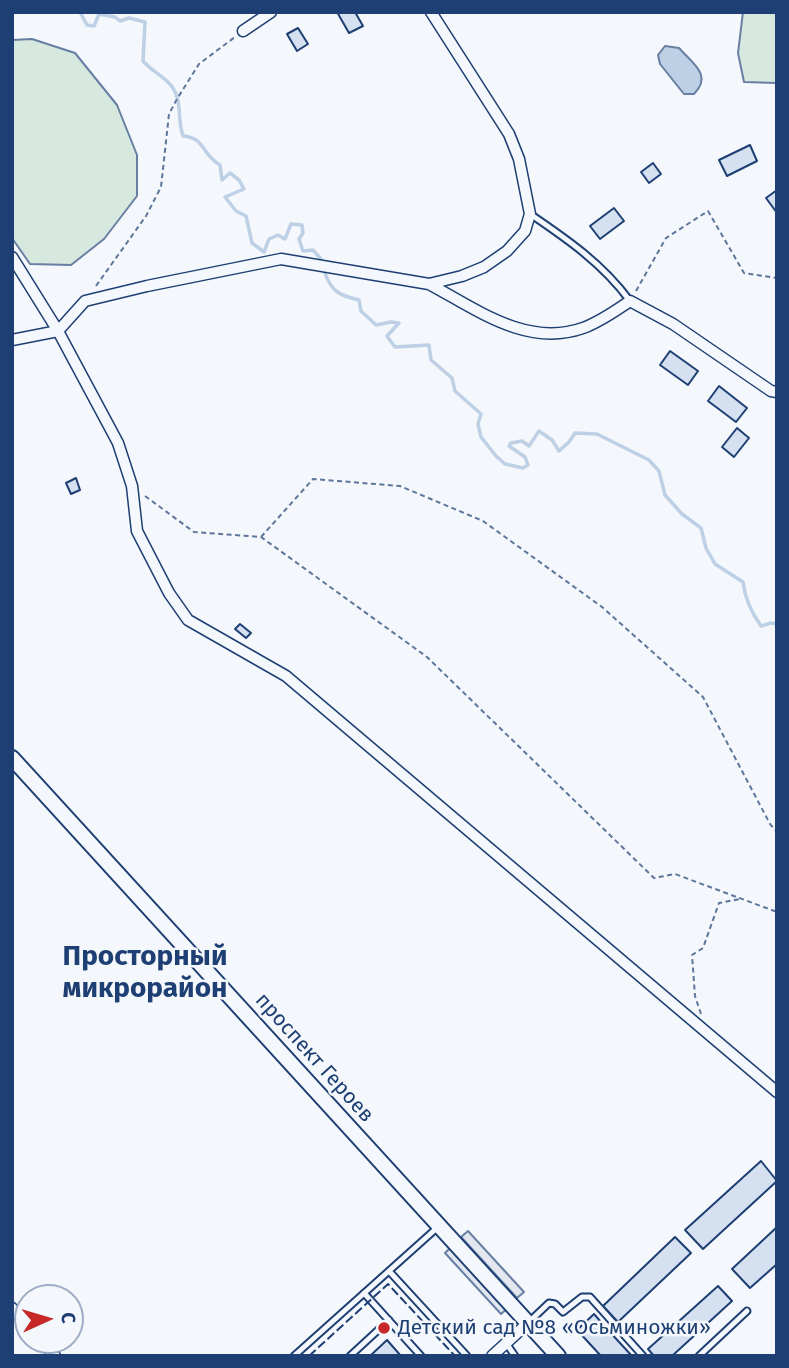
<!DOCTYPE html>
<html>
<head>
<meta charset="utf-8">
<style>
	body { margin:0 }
	#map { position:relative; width:789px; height:1368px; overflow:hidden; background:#f4f7fb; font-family:"Fira Sans",sans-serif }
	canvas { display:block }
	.frame { position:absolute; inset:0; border:14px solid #1d3f73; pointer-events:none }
	.north { position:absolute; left:14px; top:1284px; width:70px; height:70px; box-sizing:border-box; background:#f4f7fb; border:2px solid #9eadc5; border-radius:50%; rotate:86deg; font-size:19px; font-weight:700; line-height:28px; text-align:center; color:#1d3f73 }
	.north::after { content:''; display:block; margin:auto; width:24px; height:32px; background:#c62828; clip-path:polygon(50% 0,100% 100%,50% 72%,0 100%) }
</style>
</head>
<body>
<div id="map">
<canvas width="789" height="1368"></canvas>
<div class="frame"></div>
<div class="north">С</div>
</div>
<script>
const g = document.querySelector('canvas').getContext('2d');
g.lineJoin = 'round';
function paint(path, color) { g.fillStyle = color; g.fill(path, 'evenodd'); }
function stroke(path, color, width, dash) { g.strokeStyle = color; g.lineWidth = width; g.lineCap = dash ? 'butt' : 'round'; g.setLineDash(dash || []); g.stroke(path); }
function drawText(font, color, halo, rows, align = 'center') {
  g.font = font + ' "Fira Sans",sans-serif'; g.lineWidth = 5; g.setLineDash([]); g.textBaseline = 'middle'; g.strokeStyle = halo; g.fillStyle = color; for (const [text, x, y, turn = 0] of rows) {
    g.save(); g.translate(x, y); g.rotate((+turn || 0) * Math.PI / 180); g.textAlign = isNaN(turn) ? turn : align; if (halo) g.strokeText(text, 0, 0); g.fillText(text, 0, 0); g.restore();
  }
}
const green = new Path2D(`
	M743,12H777V83L744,82L738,53Z
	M32,39L75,53L117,105L137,155V196L104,239L71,265L30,264L12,238V40Z`);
const parking = new Path2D(`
	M468,1231L524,1292L517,1298L461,1237Z
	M451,1247L508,1308L501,1314L445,1253Z`);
const water = new Path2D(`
	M665,46L679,48C692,63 713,75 694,94H684L660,64L658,55Z`);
const stream = new Path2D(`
	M80,12L87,25L94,26L99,14L115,17L120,21L129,18L145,22L143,61C154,74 172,79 177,97C181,110 178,122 183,136C206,138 200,153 220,165L222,180L230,173L239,180L244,189L225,197L236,211L246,216L252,243L264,252L269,239L278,235L285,239L291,224L302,225L303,233L299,239L303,251L313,250L321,259
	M324,271C332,292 338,295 359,300L361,311L376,325L391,322L399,323L387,336L395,347L429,345L431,360L452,378L455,391L481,414L478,424L481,437L496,456L505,464L523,468L528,465L525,457L509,446L511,443L522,441L529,446L539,431L552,440L559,451L569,442L575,433L597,434L649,460L659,471L665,495L682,514L701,528L706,548L715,564L743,582C745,599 751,612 761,626L771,623L777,624`);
const building = new Path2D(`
	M337,12H355L363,26L349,33Z
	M298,28L308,44L297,51L287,34Z
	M750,145L757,161L727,176L719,160Z
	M653,163L661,174L649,183L641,172Z
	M777,190V213L766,198Z
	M614,208L624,221L600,239L590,226Z
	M670,351L698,371L688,385L660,365Z
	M719,386L747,408L736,422L708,401Z
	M737,428L749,438L734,457L722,447Z
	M76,478L80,490L71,494L66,483Z
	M240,624L251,633L246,638L235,629Z
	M761,1161L777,1181L703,1249L685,1230Z
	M777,1227V1264L750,1288L732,1269Z
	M675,1237L691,1253L618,1322L603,1306Z
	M718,1286L732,1301L672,1356H654L648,1349Z
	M594,1314L608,1330L632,1356H601L577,1330Z
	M387,1340L401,1356H370Z`);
const path = new Path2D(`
	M96,286L146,216L161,187L169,114L177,99L199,64L235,37
	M636,291L666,238L708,211L744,273L777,278
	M145,496L194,532L261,537L427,657L654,878L675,874L777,912
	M261,537L313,479L400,486L483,521L602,607L703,697L770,824L777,832
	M701,1014L695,996L692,955L703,948L719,903L740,899`);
const lane = new Path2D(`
	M530,214C567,239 603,264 630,301
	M389,1271L467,1356
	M364,1293L421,1356
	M530,1321L549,1303L555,1304L563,1312L582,1297H590L643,1356
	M506,1343L515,1356
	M294,1356L438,1227
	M350,1356L389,1320
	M699,1356L747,1311`);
const street = new Path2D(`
	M243,31L271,12
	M12,257L58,331L118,443L132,486L137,531L169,593L188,620L286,676L777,1092
	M429,284C476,309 527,348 583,328C600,322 615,311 630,301L673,324L771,391L777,392
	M12,340L58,331L85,301L147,286L281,259L429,284L462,276L484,267L507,251L525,231L530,214L519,159L509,134L431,12
	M12,1308L28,1326
	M41,1340L55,1356
	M492,1356L528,1323`);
const secondary = new Path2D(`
	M12,758L558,1356`);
const fence = new Path2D(`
	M309,1356L388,1284L455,1356`);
const markers = [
	[384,1328,7,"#c62828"]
];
const streetNames = [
	["проспект Героев",314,1058,48]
];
const poiNames = [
	["Детский сад №8 «Осьминожки»",398,1328]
];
const districtNames = [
	["Просторный",145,957],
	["микрорайон",145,989]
];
paint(green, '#d7e8df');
stroke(green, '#687fa3', 2);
paint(parking, '#e3e8f0');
stroke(parking, '#687fa3', 2);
paint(water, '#bed0e5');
stroke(water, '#687fa3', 2);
stroke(stream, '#bed0e5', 3.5);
paint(building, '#d5e0f0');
stroke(building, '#1d3f73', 2);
stroke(lane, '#1d3f73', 9);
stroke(street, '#1d3f73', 13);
stroke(secondary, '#1d3f73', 18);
stroke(path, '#5e769c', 2, [5, 3.5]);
stroke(lane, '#f4f7fb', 5);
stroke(street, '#f4f7fb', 10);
stroke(secondary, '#f4f7fb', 14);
stroke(fence, '#1d3f73', 2, [9, 3.5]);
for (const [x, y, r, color] of markers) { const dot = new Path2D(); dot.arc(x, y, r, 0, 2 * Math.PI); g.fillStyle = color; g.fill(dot); stroke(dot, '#f4f7fb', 2.5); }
drawText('21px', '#1d3f73', '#f4f7fb', streetNames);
drawText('21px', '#1d3f73', '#f4f7fb', poiNames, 'left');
drawText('bold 28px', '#1d3f73', '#f4f7fb', districtNames);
</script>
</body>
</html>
